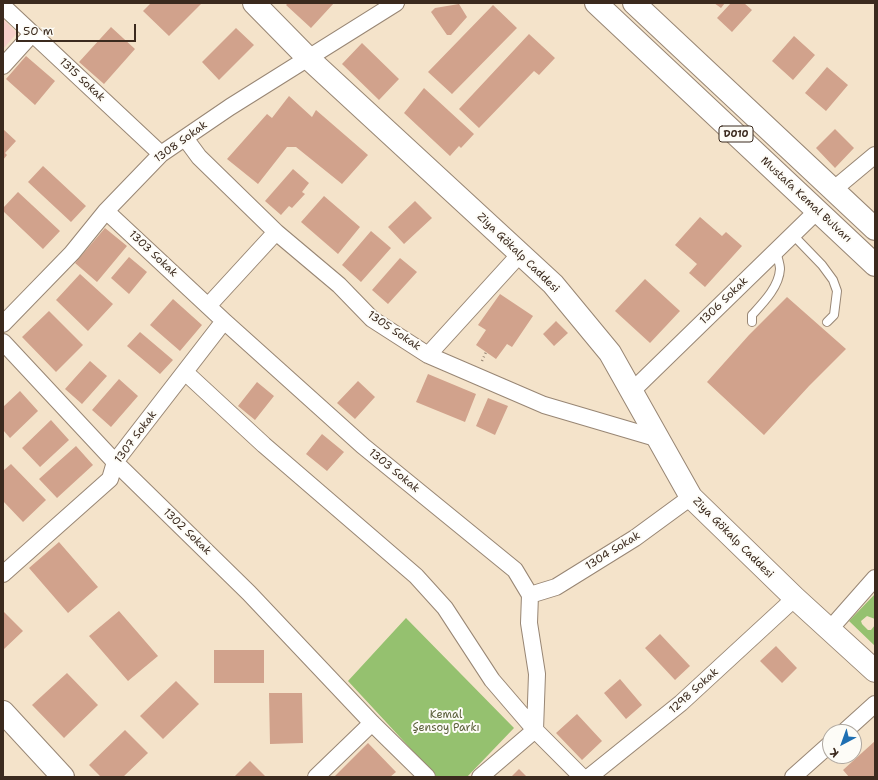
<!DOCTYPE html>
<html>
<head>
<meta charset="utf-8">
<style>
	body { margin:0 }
	#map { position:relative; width:878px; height:780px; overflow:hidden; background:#f4e3ca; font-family:"Shantell Sans",sans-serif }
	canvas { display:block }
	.frame { position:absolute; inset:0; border:4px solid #3b2a1e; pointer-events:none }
	.north { position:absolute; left:822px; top:724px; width:40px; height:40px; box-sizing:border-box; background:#fdfcf7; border:1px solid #afa8a0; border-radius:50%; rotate:221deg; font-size:11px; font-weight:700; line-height:16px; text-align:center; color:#3b2a1e }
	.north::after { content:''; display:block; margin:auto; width:14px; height:18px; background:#1f6fb2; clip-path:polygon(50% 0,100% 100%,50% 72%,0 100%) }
	.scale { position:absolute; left:16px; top:24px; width:120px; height:18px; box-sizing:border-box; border:2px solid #3b2a1e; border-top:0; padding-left:5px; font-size:12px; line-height:14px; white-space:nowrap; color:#3b2a1e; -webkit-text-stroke:3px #fdfcf7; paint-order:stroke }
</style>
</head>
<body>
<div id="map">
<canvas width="878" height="780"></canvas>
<div class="frame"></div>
<div class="north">K</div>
<div class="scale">50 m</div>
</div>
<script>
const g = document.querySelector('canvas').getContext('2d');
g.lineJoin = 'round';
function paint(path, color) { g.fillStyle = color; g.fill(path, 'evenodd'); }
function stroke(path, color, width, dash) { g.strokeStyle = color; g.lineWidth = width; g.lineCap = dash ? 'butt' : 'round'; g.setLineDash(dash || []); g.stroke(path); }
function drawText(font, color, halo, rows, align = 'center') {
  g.font = font + ' "Shantell Sans",sans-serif'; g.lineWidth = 4; g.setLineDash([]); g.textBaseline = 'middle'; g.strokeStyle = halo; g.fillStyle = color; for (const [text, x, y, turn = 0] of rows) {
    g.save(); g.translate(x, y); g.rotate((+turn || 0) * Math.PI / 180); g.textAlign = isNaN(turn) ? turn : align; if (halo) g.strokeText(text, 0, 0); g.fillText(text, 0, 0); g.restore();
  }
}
const built = new Path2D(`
	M3,19L17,33L3,49Z`);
const green = new Path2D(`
	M875,594V619L867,616L861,621L862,624L868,630H871L875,625V646L849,621Z
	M406,618L514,728L467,777L436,776L348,681Z`);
const building = new Path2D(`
	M151,3H202L169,36L143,11Z
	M288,3H334L311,28L286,5Z
	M714,3H725L721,8Z
	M731,3H744L752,10L732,32L717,18Z
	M459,4L467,17L451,35H447L431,12L435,8Z
	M493,5L517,28L452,94L428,72Z
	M111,27L135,49L104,84L79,62Z
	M236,28L254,45L219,80L202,62Z
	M529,34L555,58L539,75L534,71L479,128L459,109Z
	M794,36L815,55L793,80L772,61Z
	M362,43L399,79L379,100L342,64Z
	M26,56L55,81L35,105L6,79Z
	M827,67L848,85L826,111L805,93Z
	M424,88L474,134L461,148L459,146L450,156L404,113Z
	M289,96L312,117L316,110L368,155L342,184L296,147H287L258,184L227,159L267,114L272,118Z
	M3,129L16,141L5,153L7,155L3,160Z
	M835,129L854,148L835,168L816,148Z
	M43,166L86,206L71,222L28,182Z
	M293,169L309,183L302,192L305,194L292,208L289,206L281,215L265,201Z
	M18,192L60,231L43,249L3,211V208Z
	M324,196L360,227L338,254L301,222Z
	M415,201L432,218L404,244L388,227Z
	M700,217L722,236L726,232L742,246L705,287L689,273L697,264L675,245Z
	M105,228L127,246L97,282L75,263Z
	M371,231L391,248L361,282L342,265Z
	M129,257L147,272L129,294L111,278Z
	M400,258L417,272L388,304L372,290Z
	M80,274L113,304L88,331L56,300Z
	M645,279L680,311L650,343L615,311Z
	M500,294L533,316L512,347L507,344L496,359L476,345L486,330L478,325Z
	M787,297L846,349L809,386L764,435L707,382L749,335Z
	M173,299L202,325L180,351L150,325Z
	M49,311L83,345L56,372L22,337Z
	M556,321L568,333L554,346L543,334Z
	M140,332L173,360L160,374L127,346Z
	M90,361L107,376L82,404L65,389Z
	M428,374L476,394L465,422L416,402Z
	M119,379L138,396L111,427L92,410Z
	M358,381L375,397L355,419L337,403Z
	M257,382L274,396L255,420L238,406Z
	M20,391L38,411L10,438L3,430V407Z
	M488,398L508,406L495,435L476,426Z
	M51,420L69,440L40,467L22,448Z
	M322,434L344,452L327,471L306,454Z
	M76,446L93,465L57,498L39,479Z
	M11,464L46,500L23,522L3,501V471Z
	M59,542L98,587L68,613L29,568Z
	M3,611L23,631L3,650Z
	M119,611L158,656L128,681L89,636Z
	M660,634L690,666L675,680L645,648Z
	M776,646L797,668L782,683L760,661Z
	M214,650H264V683H214Z
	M67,673L98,705L64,738L32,705Z
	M620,679L642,705L626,719L604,693Z
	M176,681L199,704L163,739L140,716Z
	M269,693H302L303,743L270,744Z
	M577,714L602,741L582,760L556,733Z
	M125,730L148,753L123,777H101L89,765Z
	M875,741V777H849L843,770Z
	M368,743L396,772L390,777H334Z
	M250,761L266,777H234Z
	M519,769L527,777H511Z`);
const path = new Path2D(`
	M482,361L486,352`);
const lane = new Path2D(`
	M793,235L822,265L833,280L837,291L834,315L827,322
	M752,322V315C763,303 779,287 780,269C780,264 777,256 776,251`);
const street = new Path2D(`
	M3,6L161,154
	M3,66L32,34
	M185,138L199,157L276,232L339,285L372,319L428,355L544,405L656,438
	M833,190L875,155
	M106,211L224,321L363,446L515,570L530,595L529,623L537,674L535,730L582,777
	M208,306L276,232
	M3,324L72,253L106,211L161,154L230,107L396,3
	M3,342L115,462L249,593L372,723L427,777
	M428,355L520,254
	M185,372L264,445L416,576L445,608L492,680L535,730L480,777
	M632,391L817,211
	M3,574L110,479L115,462L224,321
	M530,595L556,587L635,538L691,497
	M830,629L875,578
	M844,732L875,704
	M316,777L372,723
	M589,777L681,703L795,598
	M793,777L830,744`);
const secondary = new Path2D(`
	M254,3L308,58L553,284L610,353L691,497L795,598L875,671
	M3,712L63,777`);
const highway = new Path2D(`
	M596,3L875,265
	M634,3L875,229`);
const shields = [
	[736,134,34]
];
const shieldNames = [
	["D010",736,134]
];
const streetNames = [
	["1315 Sokak",82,80,43],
	["1308 Sokak",181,142,-36],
	["Mustafa Kemal Bulvarı",806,200,43],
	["Ziya Gökalp Caddesi",518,253,44],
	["1303 Sokak",153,254,43],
	["1306 Sokak",724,301,-44],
	["1305 Sokak",394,331,34],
	["1307 Sokak",136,437,-53],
	["1303 Sokak",394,471,39],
	["1302 Sokak",187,532,44],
	["Ziya Gökalp Caddesi",733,538,45],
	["1304 Sokak",613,551,-32],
	["1298 Sokak",694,691,-42]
];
const parkNames = [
	["Kemal",446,715],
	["Şensoy Parkı",446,728]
];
paint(built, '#f7d0ca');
paint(green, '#95c16f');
paint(building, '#d1a28c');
stroke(lane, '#988674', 10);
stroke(street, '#988674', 18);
stroke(secondary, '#988674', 24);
stroke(highway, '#988674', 24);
stroke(path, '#988674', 2.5, [1, 3]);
stroke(lane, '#fff', 8);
stroke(street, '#fff', 16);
stroke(secondary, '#fff', 22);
stroke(highway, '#fff', 22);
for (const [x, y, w] of shields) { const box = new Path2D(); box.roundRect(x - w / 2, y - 8, w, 16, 3); g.fillStyle = '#fdfcf7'; g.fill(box); stroke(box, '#3b2a1e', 1); }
drawText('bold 10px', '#3b2a1e', null, shieldNames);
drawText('11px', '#3b2a1e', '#fdfcf7', streetNames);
drawText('11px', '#5a5f3a', '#fdfcf7', parkNames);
</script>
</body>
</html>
